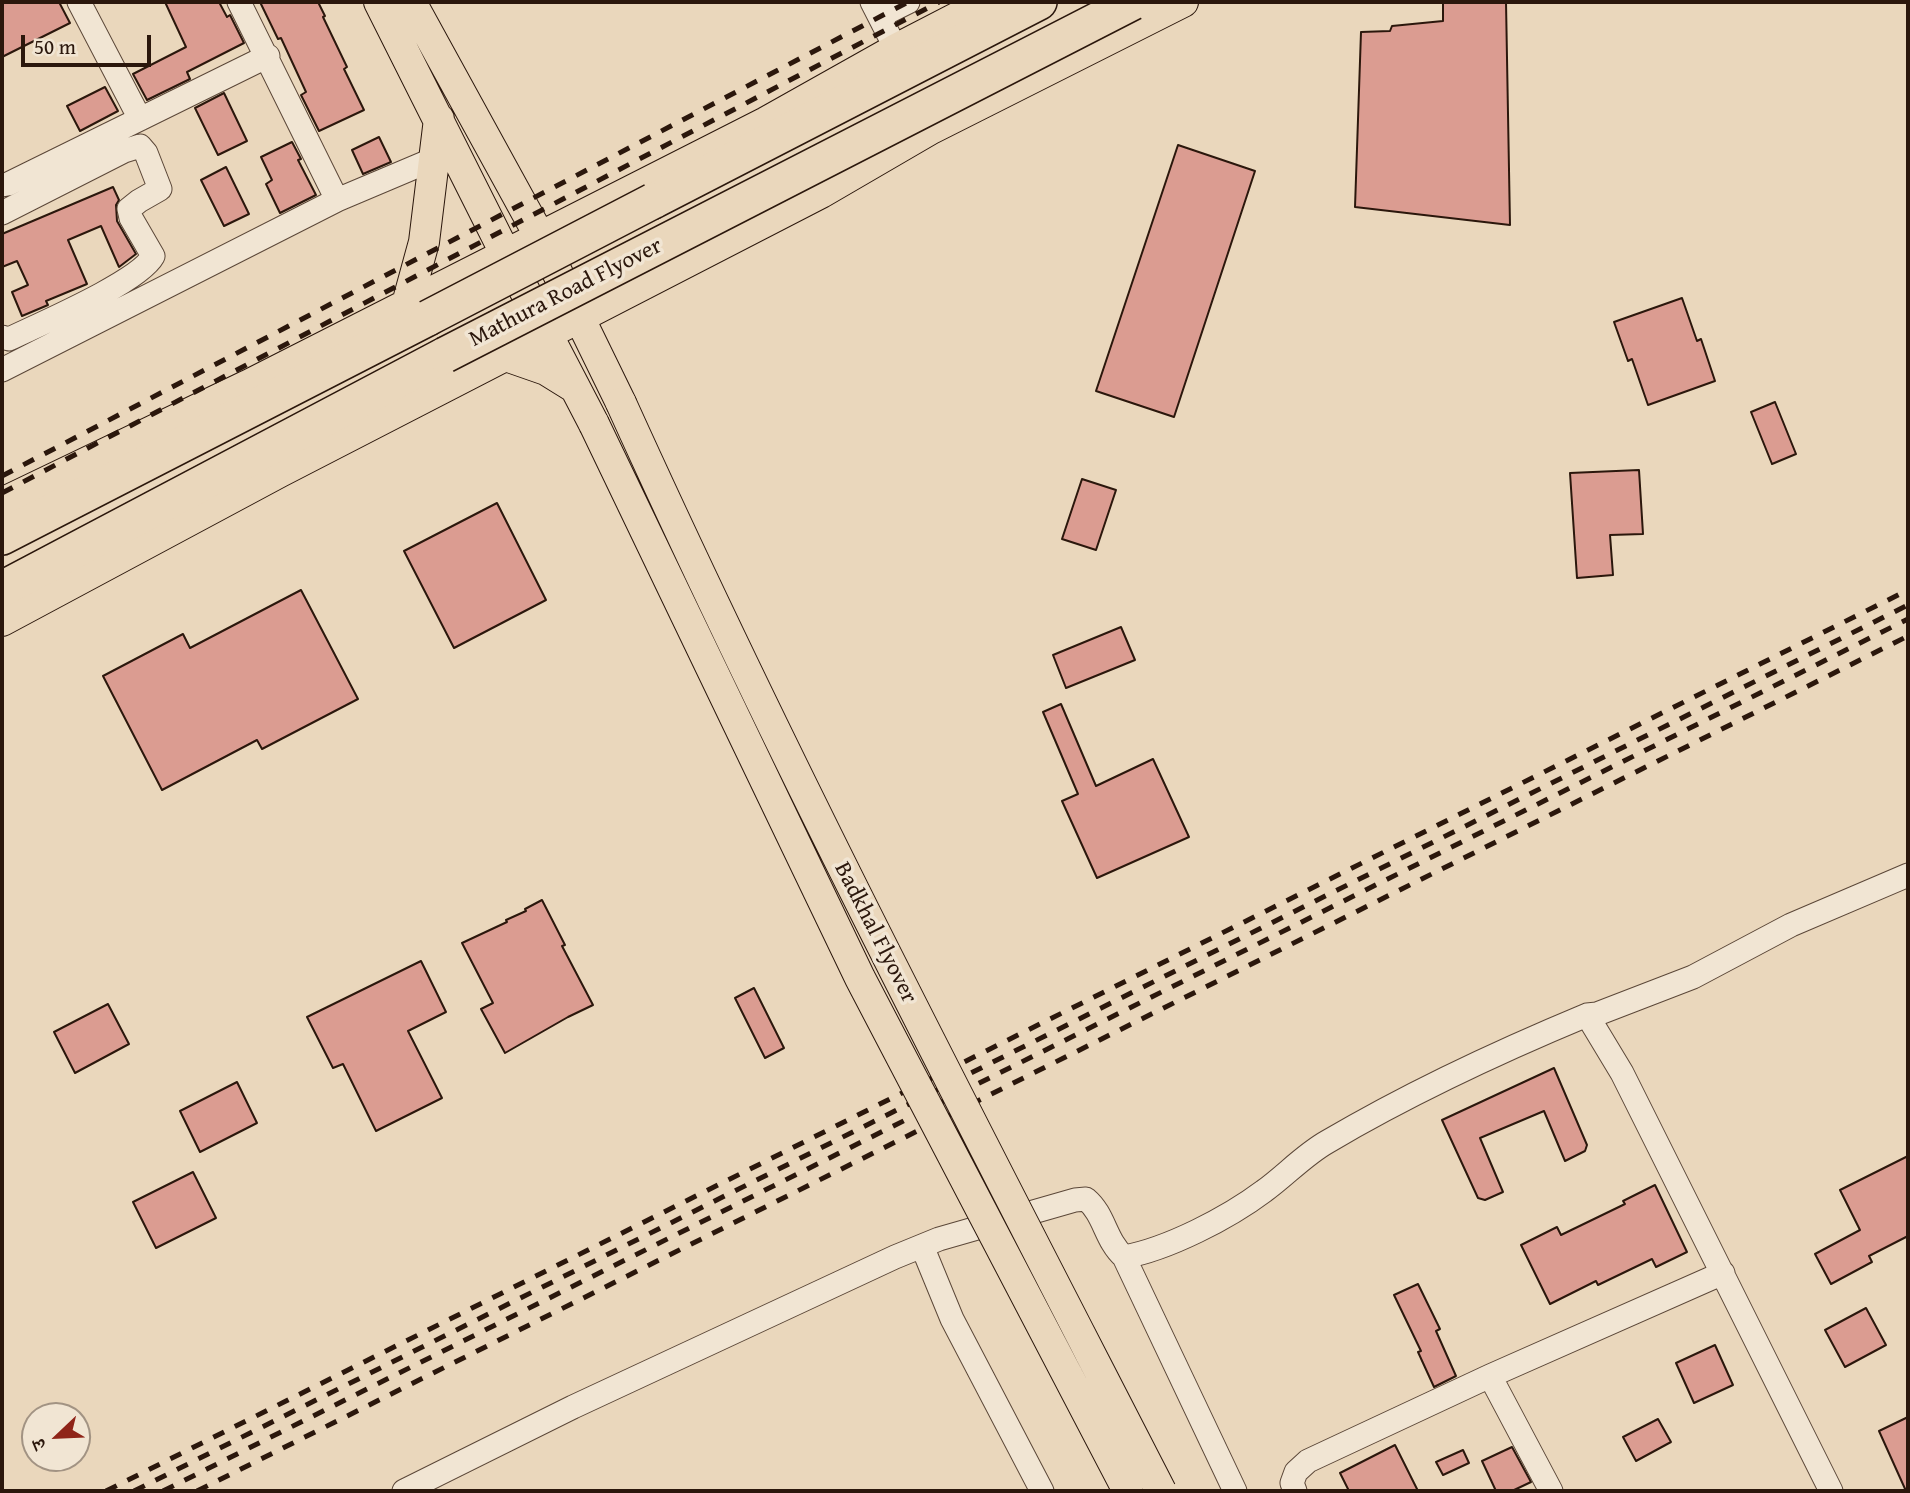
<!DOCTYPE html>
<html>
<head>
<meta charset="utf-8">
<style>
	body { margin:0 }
	#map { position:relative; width:1910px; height:1493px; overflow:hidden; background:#ead7bc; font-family:"Gentium Book Plus","Noto Serif Devanagari",serif }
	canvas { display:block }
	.frame { position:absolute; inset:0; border:4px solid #2b170c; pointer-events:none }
	.north { position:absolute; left:21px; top:1402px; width:70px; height:70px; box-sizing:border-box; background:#f1e5d3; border:2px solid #a29383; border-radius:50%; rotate:247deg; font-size:19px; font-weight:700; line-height:28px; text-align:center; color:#2b170c }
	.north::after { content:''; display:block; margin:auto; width:24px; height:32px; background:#8f2418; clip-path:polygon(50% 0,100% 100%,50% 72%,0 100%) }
	.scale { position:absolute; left:21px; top:35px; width:130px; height:32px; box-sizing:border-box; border:4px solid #2b170c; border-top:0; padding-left:9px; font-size:21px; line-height:24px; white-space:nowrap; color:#2b170c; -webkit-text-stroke:5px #f1e5d3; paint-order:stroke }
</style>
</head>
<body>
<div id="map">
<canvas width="1910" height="1493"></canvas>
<div class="frame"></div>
<div class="north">उ</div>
<div class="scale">50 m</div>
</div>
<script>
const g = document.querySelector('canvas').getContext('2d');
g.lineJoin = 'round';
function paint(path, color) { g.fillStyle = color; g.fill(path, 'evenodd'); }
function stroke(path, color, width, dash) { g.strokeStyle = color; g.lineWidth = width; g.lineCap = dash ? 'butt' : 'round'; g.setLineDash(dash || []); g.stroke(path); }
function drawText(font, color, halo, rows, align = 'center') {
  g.font = font + ' "Gentium Book Plus",serif'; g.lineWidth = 7; g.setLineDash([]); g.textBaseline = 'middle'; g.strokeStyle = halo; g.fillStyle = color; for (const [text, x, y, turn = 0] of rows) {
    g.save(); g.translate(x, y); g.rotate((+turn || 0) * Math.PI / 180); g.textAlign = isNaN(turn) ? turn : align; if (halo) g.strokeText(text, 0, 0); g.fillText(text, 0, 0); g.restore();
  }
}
const building = new Path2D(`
	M2,2H59L70,23L2,57Z
	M165,2H219L227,17L230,15L244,43L187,72L190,79L147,100L133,74L186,47Z
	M260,2H318L325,16L323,17L347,67L344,69L364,110L319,131L301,95L306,92L281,38L278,39Z
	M1443,2H1506L1510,225L1355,207L1361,32L1390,31L1392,26L1443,21Z
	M105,87L118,111L80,131L67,106Z
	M224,93L247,141L218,155L195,108Z
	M379,137L391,162L363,174L352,150Z
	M292,142L301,159L298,160L316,195L280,213L266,184L272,180L261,157Z
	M1178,145L1255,171L1174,417L1096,391Z
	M226,167L249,214L224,226L201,180Z
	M113,187L119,200L116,205L117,221L136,254L119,267L101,226L68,240L87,284L46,301L48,305L22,316L12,292L28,285L17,261L2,267V234Z
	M1682,298L1697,341L1701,339L1715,381L1648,405L1632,359L1628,361L1614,322Z
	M1775,402L1796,454L1772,464L1751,412Z
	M1639,470L1643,534L1610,535L1613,575L1577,578L1570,473Z
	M1082,479L1116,490L1096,550L1062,539Z
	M497,503L546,600L454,648L404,551Z
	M301,590L358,699L262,749L257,740L162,790L103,676L183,634L190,648Z
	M1121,627L1135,660L1066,688L1053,655Z
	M1061,704L1096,786L1153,759L1189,837L1097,878L1062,801L1078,794L1043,712Z
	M542,900L565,945L562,946L593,1005L568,1017L505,1053L481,1009L493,1003L462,943L507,922L506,920L526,911L525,909Z
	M421,961L446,1012L408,1031L442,1098L376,1131L343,1064L333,1068L307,1017Z
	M754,988L784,1048L765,1058L735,998Z
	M108,1004L129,1044L75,1073L54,1032Z
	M1554,1068L1587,1145L1585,1151L1565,1161L1544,1111L1480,1138L1503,1192L1485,1200L1478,1198L1442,1120Z
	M237,1082L257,1123L200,1152L180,1111Z
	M1908,1156V1236L1869,1256L1872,1262L1831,1284L1815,1254L1860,1230L1840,1190Z
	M193,1172L216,1218L156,1248L133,1202Z
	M1655,1185L1687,1252L1656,1267L1652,1259L1598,1285L1596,1281L1550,1304L1521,1245L1557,1227L1561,1235L1625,1204L1623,1201Z
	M1418,1284L1440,1329L1436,1331L1456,1376L1434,1387L1418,1352L1421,1351L1394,1295Z
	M1866,1308L1886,1345L1845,1367L1825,1330Z
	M1715,1345L1733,1385L1694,1403L1676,1363Z
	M1908,1417V1491H1906L1879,1431Z
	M1658,1419L1671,1442L1636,1461L1623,1437Z
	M1395,1445L1418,1491H1349L1340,1473Z
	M1512,1447L1531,1482L1512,1491H1496L1482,1461Z
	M1463,1450L1469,1463L1443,1475L1436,1462Z`);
const minor = new Path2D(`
	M79,2L140,119
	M239,2L337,200
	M872,2L896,49
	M880,16L908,2
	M2,185L8,184L268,56
	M2,213L124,151L140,146L146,153L160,189L139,201L129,209L131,218L153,256C139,282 40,324 9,339L2,337
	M2,370L337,200L434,159
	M1587,1015L1622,1073L1831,1491
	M922,1246L952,1319L1042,1491
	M1124,1257L1235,1491
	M1490,1376L1551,1491
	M404,1491L573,1407L895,1257L939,1239L1075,1200L1086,1199C1105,1215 1105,1240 1124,1257C1168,1249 1228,1218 1264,1191C1285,1176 1304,1155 1327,1142C1410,1093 1498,1052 1587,1015L1597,1014L1693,977L1791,925L1908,875
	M1295,1491L1292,1483L1296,1472L1308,1461L1490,1376L1723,1273`);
const major = new Path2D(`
	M379,2L505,253L594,424
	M411,2L540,237L621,403
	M407,304L424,242L439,119
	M503,355L546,370L575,388
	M2,503L248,385L766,122L896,49L987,2
	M2,621L280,472L821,193L931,129L1183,2`);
const highway = new Path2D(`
	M653,201L1039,2
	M2,537L428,318
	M2,589L445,355`);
const rail = new Path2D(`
	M2,476L908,2
	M2,493L939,2
	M106,1491L1908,590
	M134,1491L1908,605
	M163,1491L1908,619
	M197,1491L1908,636`);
const majorBridge = new Path2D(`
	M621,403C788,772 976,1131 1161,1491
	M594,424L860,978L1128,1491`);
const highwayBridge = new Path2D(`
	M428,318L653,201
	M445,355L1133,2`);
const streetNames = [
	["Mathura Road Flyover",566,293,-27],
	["Badkhal Flyover",875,933,63]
];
paint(building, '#db9c91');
stroke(building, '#2b170c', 2);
stroke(minor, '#5b4738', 25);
stroke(major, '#2b170c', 32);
stroke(highway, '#2b170c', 38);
stroke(minor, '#f1e5d3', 23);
stroke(major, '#ead7bc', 30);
stroke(highway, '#ead7bc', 35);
stroke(rail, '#2b170c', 5, [12, 12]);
stroke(majorBridge, '#2b170c', 32, []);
stroke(highwayBridge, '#2b170c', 38, []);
stroke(majorBridge, '#ead7bc', 30);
stroke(highwayBridge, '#ead7bc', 35);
drawText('23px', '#2b170c', '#f1e5d3', streetNames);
</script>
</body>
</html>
